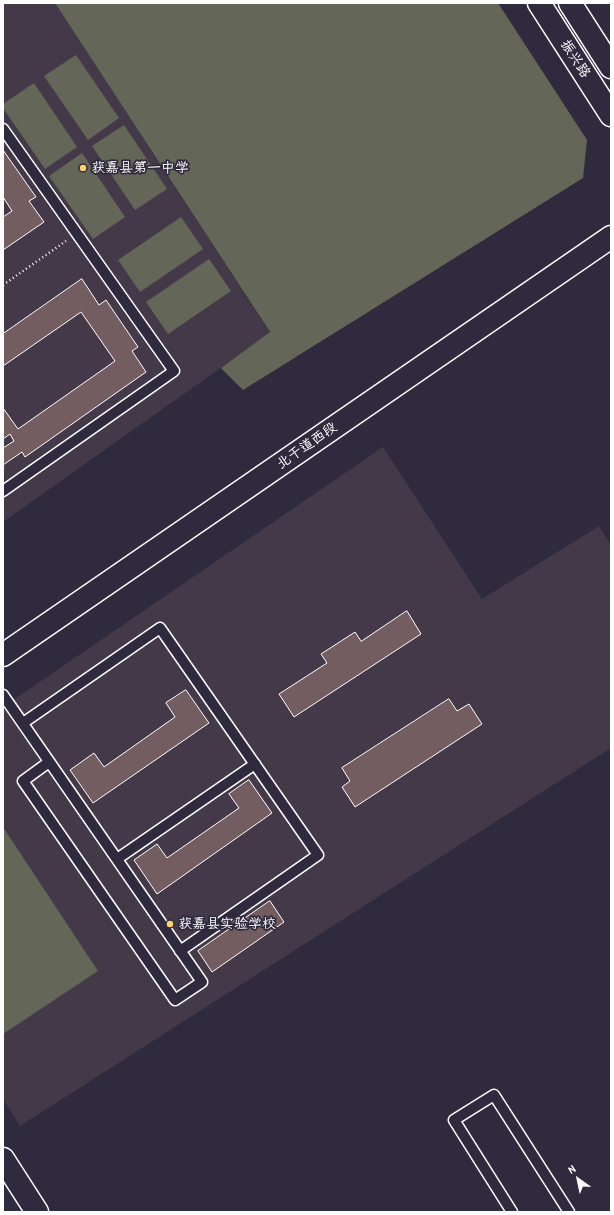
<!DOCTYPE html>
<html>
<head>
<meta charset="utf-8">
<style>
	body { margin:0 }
	#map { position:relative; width:614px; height:1215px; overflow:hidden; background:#2f2a3d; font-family:"Patrick Hand",sans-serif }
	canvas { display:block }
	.frame { position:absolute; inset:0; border:4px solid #fff; pointer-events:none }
	.north { position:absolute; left:558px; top:1159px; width:40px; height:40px; -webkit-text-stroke:3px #2f2a3d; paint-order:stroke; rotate:327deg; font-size:11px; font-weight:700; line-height:16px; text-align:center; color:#fff }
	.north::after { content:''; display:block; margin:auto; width:14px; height:18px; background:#fff; clip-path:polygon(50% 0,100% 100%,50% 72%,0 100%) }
</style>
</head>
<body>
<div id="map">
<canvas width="614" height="1215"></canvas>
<div class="frame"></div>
<div class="north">N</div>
</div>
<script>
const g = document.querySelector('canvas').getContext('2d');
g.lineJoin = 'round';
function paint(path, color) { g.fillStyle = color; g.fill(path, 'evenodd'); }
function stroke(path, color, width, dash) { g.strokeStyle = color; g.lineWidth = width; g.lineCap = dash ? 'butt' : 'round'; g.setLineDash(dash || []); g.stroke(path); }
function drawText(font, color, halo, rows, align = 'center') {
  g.font = font + ' "Patrick Hand","LXGW WenKai TC",sans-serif'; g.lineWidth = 3.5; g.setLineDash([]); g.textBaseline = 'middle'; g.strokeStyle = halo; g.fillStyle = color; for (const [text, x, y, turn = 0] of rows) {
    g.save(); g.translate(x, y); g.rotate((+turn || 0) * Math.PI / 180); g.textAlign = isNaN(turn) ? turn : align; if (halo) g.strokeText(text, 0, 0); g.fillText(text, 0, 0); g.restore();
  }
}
const built = new Path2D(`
	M3,3H55L270,333L3,522Z
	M383,447L482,599L599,526L611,545V748L20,1126L3,1099V707Z`);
const green = new Path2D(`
	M55,3H498L587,140L583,178L243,390L221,368L270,332Z
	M76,55L119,118L88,140L44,76Z
	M34,83L77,147L45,169L3,108V104Z
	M124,125L167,189L135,210L92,146Z
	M82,153L125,217L93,239L49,176Z
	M181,217L203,249L140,292L118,260Z
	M209,259L231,291L168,334L146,302Z
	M3,827L98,971L3,1034Z`);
const building = new Path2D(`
	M3,150L36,197L29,201L44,222L3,250V217L12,211L3,197Z
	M82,279L99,305L106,300L138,347L132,351L146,372L25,457L22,452L3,465V448L14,441L10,434L3,439V408L18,429L115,361L81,312L3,366V334Z
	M407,611L421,634L294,717L279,694L327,663L321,654L355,632L361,641Z
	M186,690L209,723L93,803L70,770L94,753L104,767L175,717L166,703Z
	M449,699L457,711L469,704L482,724L355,807L342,787L350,781L342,768Z
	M249,780L272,813L157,894L134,860L157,844L167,858L239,808L229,794Z
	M270,901L284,922L212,972L198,951Z`);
const path = new Path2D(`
	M3,285L66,241`);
const lane = new Path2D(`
	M3,129L174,371L3,491
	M3,695L202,982L175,1000L23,781L49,762
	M23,723L160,628L318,855L180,951
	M117,859L255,764
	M512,1212L454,1120L494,1095L569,1212`);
const secondary = new Path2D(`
	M539,3L611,115
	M570,3L611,67
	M3,655L611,237
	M3,1159L37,1212`);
const markers = [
	[83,168,4,"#ffd166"],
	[170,924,4,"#ffd166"]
];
const streetNames = [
	["振兴路",575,59,57],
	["北干道西段",307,446,-35]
];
const poiNames = [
	["获嘉县第一中学",91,168],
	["获嘉县实验学校",178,924]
];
paint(built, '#433948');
paint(green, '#646658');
paint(building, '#735d60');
stroke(building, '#fff', 1);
stroke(lane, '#fff', 13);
stroke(secondary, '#fff', 25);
stroke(path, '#fff', 2.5, [1, 3]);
stroke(lane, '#2f2a3d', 10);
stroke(secondary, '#2f2a3d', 22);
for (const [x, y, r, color] of markers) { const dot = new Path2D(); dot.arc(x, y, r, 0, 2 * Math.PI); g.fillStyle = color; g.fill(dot); stroke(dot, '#2f2a3d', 1.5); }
drawText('14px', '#fff', '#2f2a3d', streetNames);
drawText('14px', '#fff', '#2f2a3d', poiNames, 'left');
</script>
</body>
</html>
